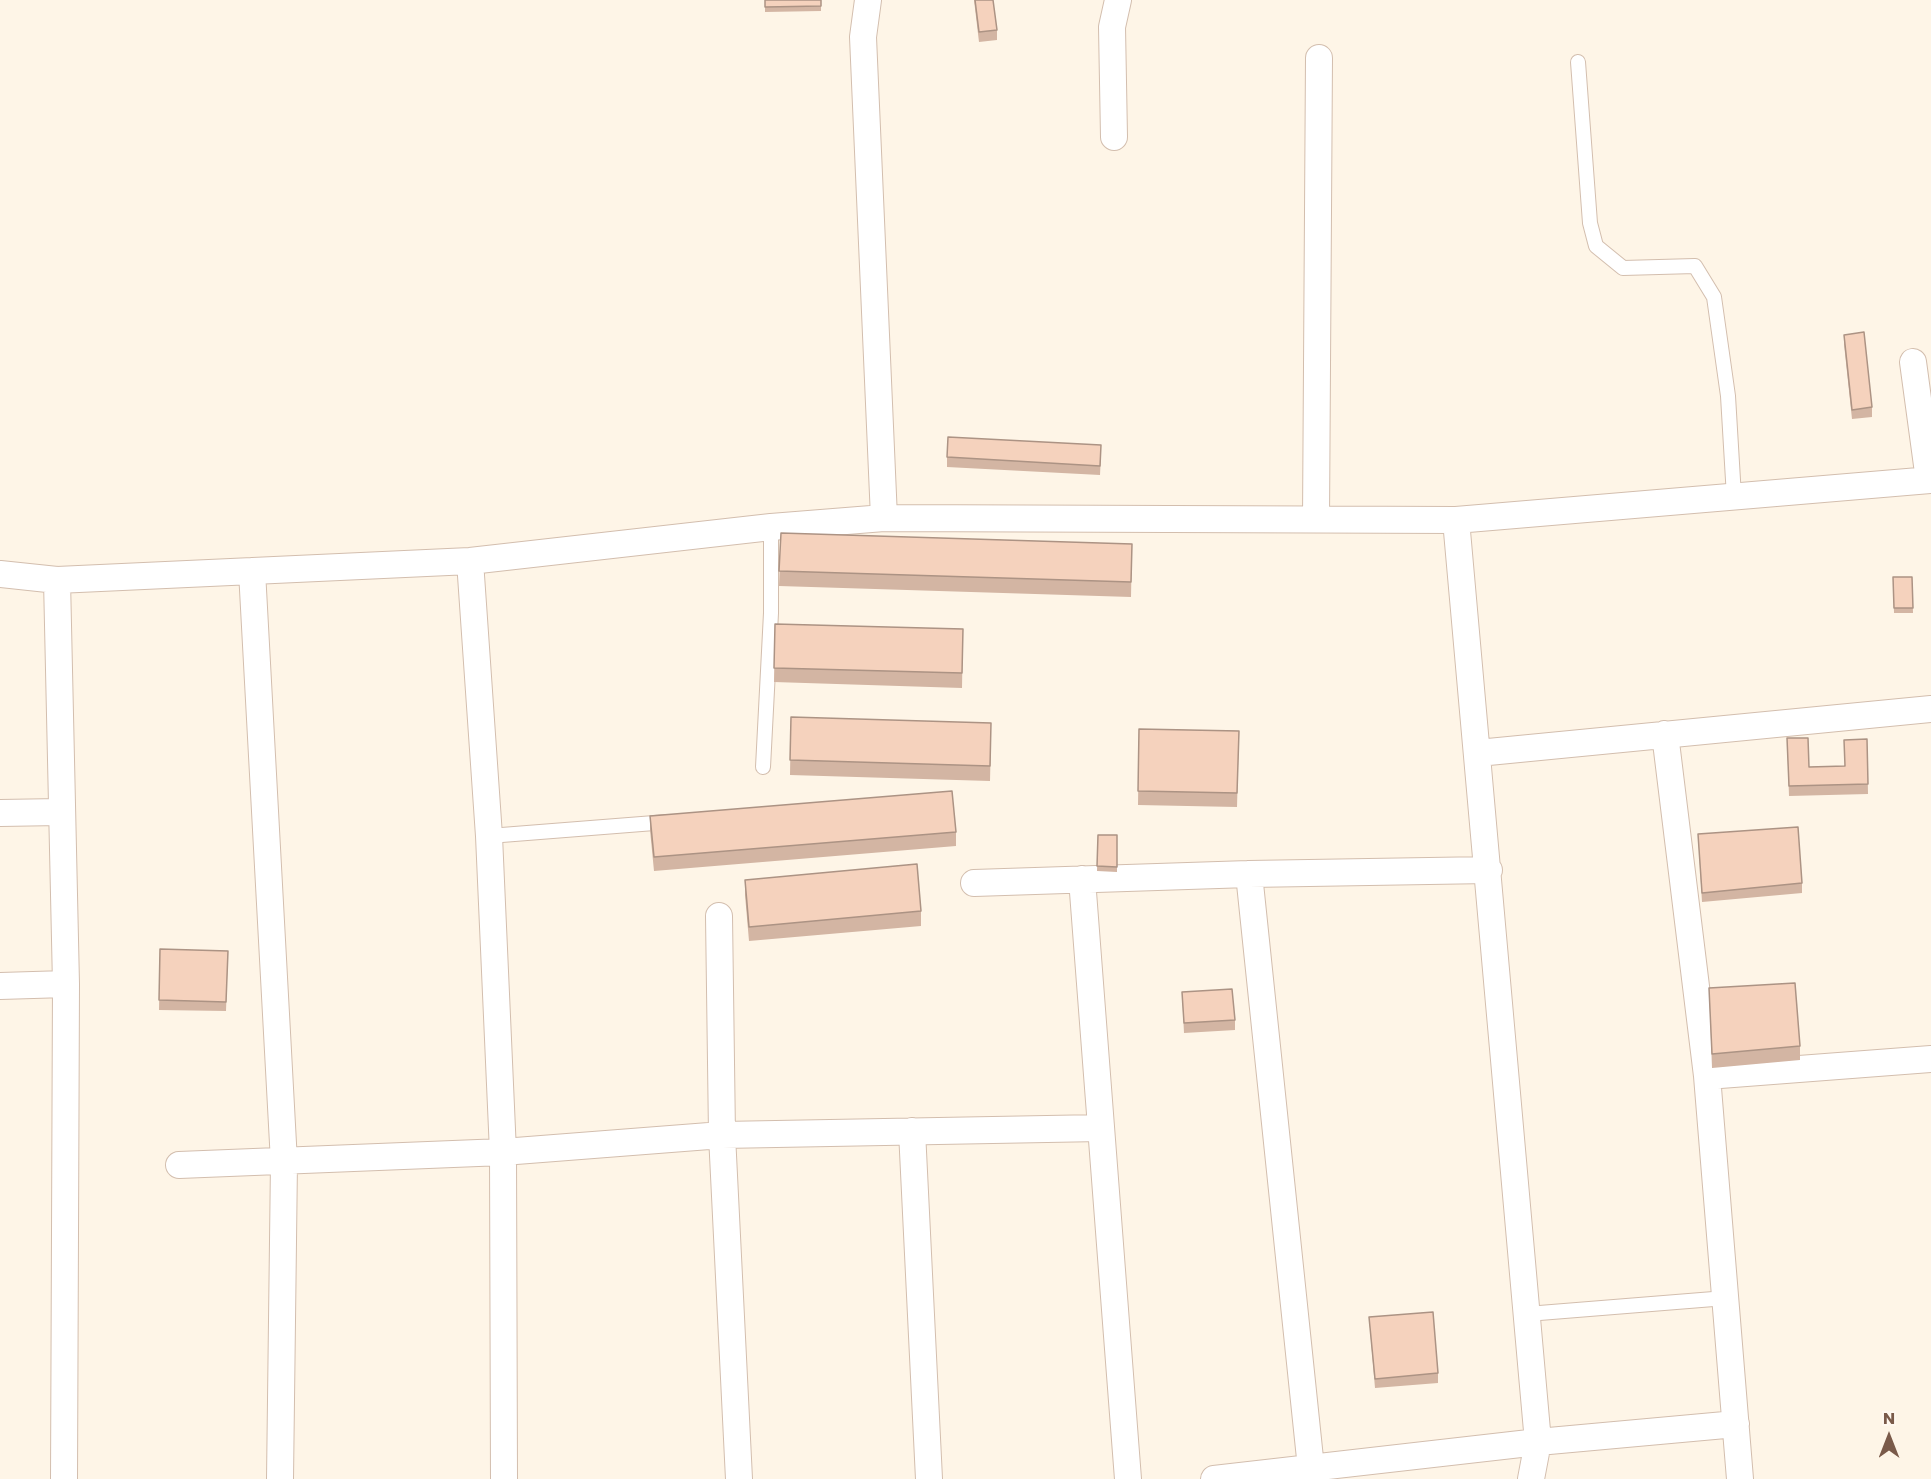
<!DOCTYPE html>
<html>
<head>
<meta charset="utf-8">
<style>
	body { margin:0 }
	#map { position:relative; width:1931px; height:1479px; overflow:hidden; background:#fef5e7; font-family:Poppins,sans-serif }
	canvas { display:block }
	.north { position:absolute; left:1859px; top:1407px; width:60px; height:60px; -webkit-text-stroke:4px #fff8ef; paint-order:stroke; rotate:0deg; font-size:16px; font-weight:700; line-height:24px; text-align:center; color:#7a5a49 }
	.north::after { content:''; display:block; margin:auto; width:21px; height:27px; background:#7a5a49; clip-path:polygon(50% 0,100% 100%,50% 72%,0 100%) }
</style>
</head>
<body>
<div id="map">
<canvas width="1931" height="1479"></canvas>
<div class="north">N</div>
</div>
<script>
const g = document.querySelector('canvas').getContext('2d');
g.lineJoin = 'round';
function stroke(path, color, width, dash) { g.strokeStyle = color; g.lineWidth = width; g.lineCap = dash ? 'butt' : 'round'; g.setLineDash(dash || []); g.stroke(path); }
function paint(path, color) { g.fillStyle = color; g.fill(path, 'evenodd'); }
const service = new Path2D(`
	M1578,62L1590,223L1596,246L1623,268L1695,266L1714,297L1728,396L1734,497
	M763,767L771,613V527
	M489,836L667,822
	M1527,1314L1726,1298`);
const minor = new Path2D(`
	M868,0L863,37L884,518
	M1114,137L1112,27L1118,0
	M1913,362L1929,480
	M1316,519L1319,58
	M470,561L489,836L503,1152L504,1479
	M252,571L284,1162L280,1479
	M0,574L57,580L470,561L771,527L884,518L1456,520L1931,480
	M57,580L66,984L64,1479
	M1665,734L1707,1076L1740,1479
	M1478,753L1931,709
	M0,813L60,812
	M1249,874L1311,1468
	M1082,879L1128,1479
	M974,883L1249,874L1489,870
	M719,916L722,1135L739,1479
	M0,986L66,984
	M1707,1076L1931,1059
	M912,1131L929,1479
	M179,1165L503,1152L722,1135L1101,1128
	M1214,1479L1538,1442L1456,520
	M1531,1479L1538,1442L1736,1424`);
const wall = new Path2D(`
	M765,0H821V11L765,12Z
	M974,0H993L997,30V40L979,42Z
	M1844,335L1872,407V417L1852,419L1844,344Z
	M1101,454L1100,475L947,467V457Z
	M781,533L1132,544L1131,597L779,586Z
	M1893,577H1912L1913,613H1894Z
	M775,624L963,629L962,688L774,682Z
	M791,717L991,738L990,781L790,775Z
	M1139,729L1239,731L1237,807L1138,805Z
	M1787,738L1809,767L1844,766L1867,739L1868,794L1789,796Z
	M650,816L956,832V846L654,871L650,830Z
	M1698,834L1802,883V893L1702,902Z
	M1098,835H1117V872L1097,871Z
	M745,880L921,911V926L749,941L745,895Z
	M160,949L228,951L226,1011L159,1010Z
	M1709,988L1800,1046V1060L1712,1068Z
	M1182,992L1235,1020V1030L1184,1033Z
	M1369,1317L1438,1373V1383L1375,1388Z`);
const building = new Path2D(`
	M765,0H821V6L765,7Z
	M975,0H993L997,30L979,32Z
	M1864,332L1872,407L1852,410L1844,335Z
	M948,437L1101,445L1100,466L947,457Z
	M781,533L1132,544L1131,582L779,571Z
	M1893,577H1912L1913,608H1894Z
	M775,624L963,629L962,673L774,668Z
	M791,717L991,723L990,766L790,760Z
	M1139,729L1239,731L1237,793L1138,791Z
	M1787,738H1808L1809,767L1845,766L1844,740L1867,739L1868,784L1789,786Z
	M952,791L956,832L654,857L650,816Z
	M1798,827L1802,883L1702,893L1698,834Z
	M1098,835H1117V867L1097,866Z
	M917,864L921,911L749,927L745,880Z
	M160,949L228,951L226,1002L159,1000Z
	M1795,983L1800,1046L1712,1054L1709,988Z
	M1232,989L1235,1020L1184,1023L1182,992Z
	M1433,1312L1438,1373L1375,1379L1369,1317Z`);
stroke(service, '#d3beae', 16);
stroke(minor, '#d3beae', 28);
stroke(service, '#fff', 14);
stroke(minor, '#fff', 26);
paint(wall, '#d3b5a3');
paint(building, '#f5d2bd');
stroke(building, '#ac9384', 1.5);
</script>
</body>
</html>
